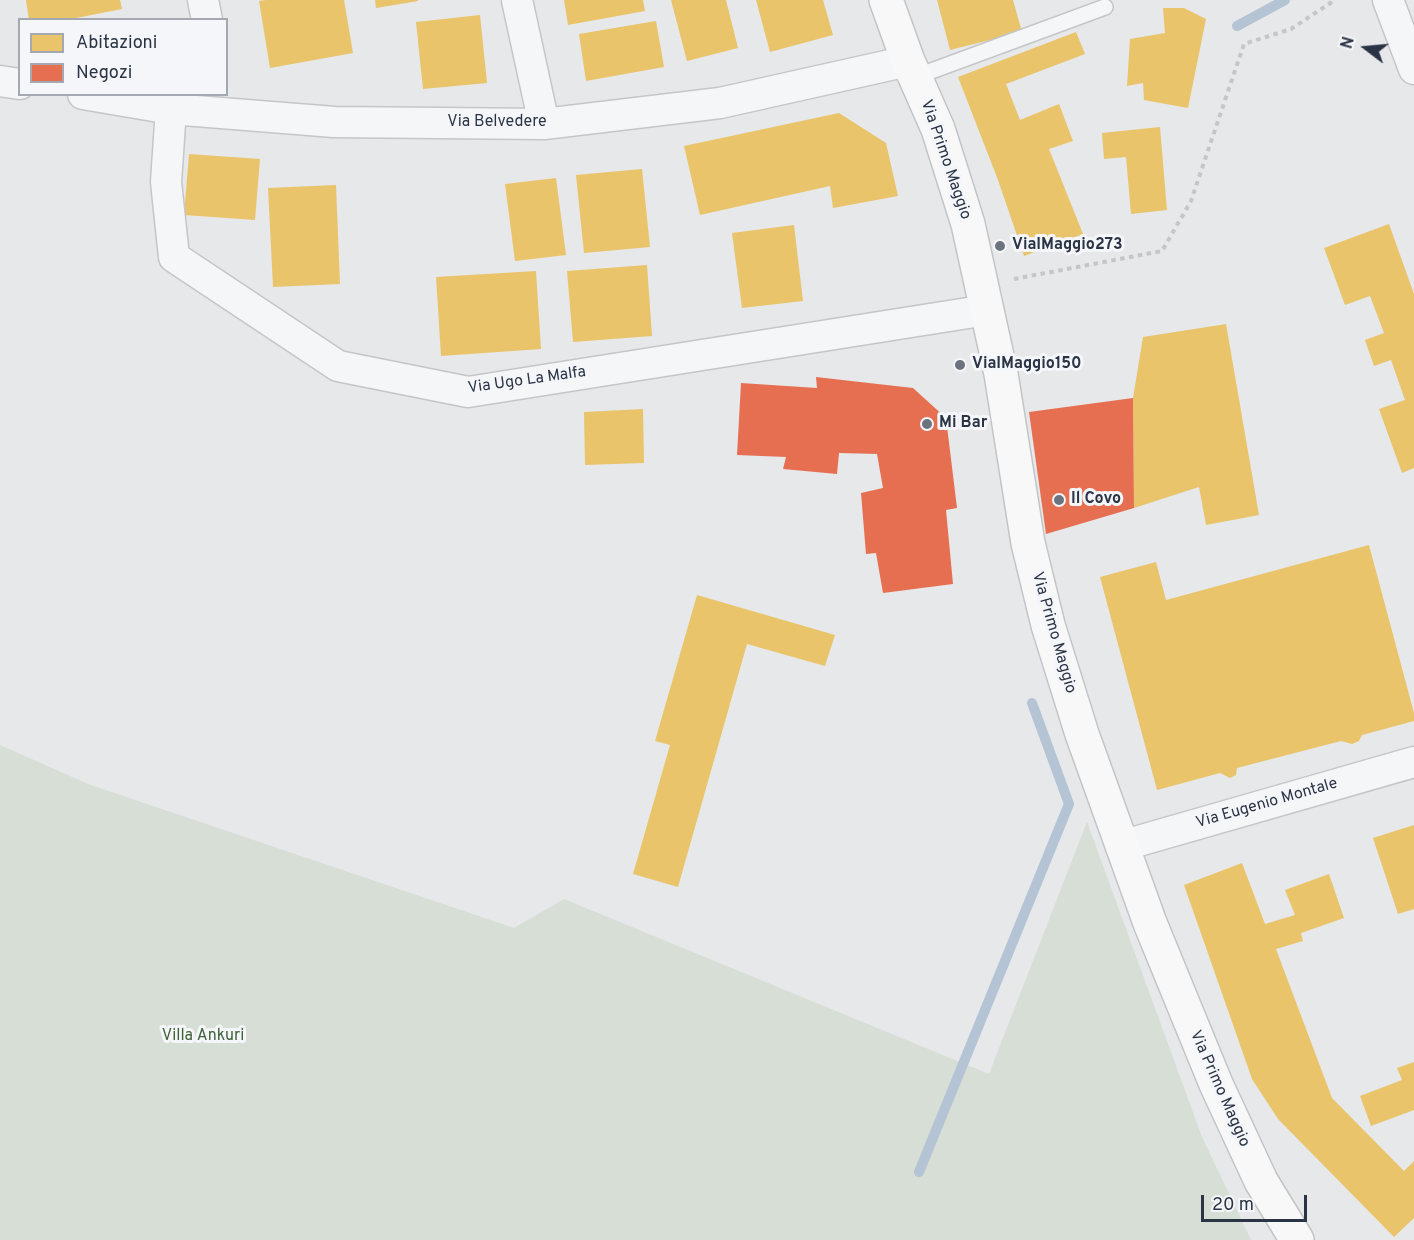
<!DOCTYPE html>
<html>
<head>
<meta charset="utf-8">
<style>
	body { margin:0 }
	#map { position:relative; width:1414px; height:1240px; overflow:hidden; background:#e6e8ea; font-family:Overpass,sans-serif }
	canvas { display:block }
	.legend { position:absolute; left:18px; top:18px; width:210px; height:78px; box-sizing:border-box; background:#f4f6f9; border:2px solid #a4a8b1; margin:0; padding:8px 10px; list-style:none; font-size:18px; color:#2b3445 }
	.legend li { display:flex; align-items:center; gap:12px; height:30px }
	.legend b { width:30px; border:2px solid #a4a8b1 }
	.north { position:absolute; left:1336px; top:18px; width:60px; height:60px; -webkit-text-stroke:4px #f4f6f9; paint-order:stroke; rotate:286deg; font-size:16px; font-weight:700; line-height:24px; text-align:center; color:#2b3445 }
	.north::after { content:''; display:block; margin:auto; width:21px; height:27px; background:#2b3445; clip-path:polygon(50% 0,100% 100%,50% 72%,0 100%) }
	.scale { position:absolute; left:1201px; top:1195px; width:106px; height:27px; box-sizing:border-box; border:3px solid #2b3445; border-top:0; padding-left:8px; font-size:18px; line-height:21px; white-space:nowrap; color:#2b3445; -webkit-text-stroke:4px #f4f6f9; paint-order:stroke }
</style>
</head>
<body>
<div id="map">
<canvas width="1414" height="1240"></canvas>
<ul class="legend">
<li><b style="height:16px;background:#e9c46a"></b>Abitazioni</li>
<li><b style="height:16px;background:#e76f51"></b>Negozi</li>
</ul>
<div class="north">N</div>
<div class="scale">20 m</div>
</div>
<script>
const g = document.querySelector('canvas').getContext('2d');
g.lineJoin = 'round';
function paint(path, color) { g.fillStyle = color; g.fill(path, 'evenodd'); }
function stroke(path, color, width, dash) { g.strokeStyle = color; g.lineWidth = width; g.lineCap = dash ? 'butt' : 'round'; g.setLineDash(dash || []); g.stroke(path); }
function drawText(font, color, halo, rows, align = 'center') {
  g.font = font + ' Overpass,sans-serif'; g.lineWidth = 6; g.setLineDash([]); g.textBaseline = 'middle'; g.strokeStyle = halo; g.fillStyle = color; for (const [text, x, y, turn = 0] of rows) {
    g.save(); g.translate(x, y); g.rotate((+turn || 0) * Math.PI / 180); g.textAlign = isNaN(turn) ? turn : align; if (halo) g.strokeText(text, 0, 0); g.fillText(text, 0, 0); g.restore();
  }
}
const green = new Path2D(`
	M0,745L88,784L514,928L564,899L989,1074L1087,822L1202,1137L1251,1240H0Z`);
const homes = new Path2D(`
	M26,0H120L122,9L66,20H29Z
	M266,0H344L353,53L270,68L259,1Z
	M375,0H418V1L376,8Z
	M564,0H643L645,11L568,25Z
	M671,0H726L738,48L687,61Z
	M756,0H823L833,35L770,52Z
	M937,0H1013L1022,32L950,50Z
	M1163,8H1184L1206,19L1188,108L1144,100L1143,83L1127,86L1130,39L1165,33Z
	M480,15L487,83L423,89L416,22Z
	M656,21L664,67L586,81L579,34Z
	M1076,32L1085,54L1006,84L1020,120L1059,104L1073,141L1049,149L1083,234L1024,256L998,180L958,77Z
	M839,113L886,143L898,196L833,208L830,186L700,215L684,146Z
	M1160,127L1167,210L1131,214L1126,157L1104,159L1102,133Z
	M189,154L260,159L255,220L184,215Z
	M642,169L650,247L584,253L576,175Z
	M556,178L566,255L515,261L505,184Z
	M336,185L340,284L273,287L268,188Z
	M1389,224L1414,294V468L1402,473L1379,409L1405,400L1391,360L1374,366L1365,340L1384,333L1370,296L1345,305L1324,248Z
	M794,225L803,301L742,308L732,233Z
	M647,265L652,336L573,342L567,271Z
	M536,271L541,349L441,356L436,277Z
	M1226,324L1259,515L1206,525L1199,487L1134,508L1133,398L1143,337Z
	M643,409L644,463L585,465L584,412Z
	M1369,545L1414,713V721L1362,735L1359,741L1352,744L1341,741L1237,768L1236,775L1230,778L1220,773L1157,790L1100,577L1156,562L1166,600Z
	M697,595L835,635L825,666L747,644L678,887L633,874L670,745L655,741Z
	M1414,825V909L1398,914L1373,838Z
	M1242,863L1265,924L1295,915L1285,890L1329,874L1344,918L1301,933L1303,941L1276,949L1332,1098L1404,1171L1414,1161V1218L1394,1237L1278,1119L1252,1079L1184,885Z
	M1414,1062V1110L1371,1126L1360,1096L1402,1080L1397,1068Z`);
const shops = new Path2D(`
	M816,377L913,388L946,418L957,508L946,510L953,584L883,593L876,553L866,554L861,493L883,488L877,454L839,453L837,474L783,469L786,457L737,455L741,383L817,388Z
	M1133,398L1134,508L1046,534L1029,412Z`);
const stream = new Path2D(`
	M1237,26L1285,0
	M919,1172L1069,804L1032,703`);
const path = new Path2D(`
	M1014,279L1162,251L1191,201L1244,44L1291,29L1335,0`);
const service = new Path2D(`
	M915,77L1105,7`);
const minor = new Path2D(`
	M203,0L207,20
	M517,0L544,124
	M1388,0L1414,69
	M0,81L20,84
	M83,94L171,109L334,122L544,124L720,103L908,61
	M171,109L166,182L174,257L338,366L468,392L987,310
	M1121,846L1414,762`);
const primary = new Path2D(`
	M886,0L908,61L938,129L968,224L1001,374L1028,543L1048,625L1082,734L1150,923L1216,1084L1261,1181L1297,1240`);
const markers = [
	[1000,246,6,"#6c737f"],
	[960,365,6,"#6c737f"],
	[927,424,6,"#6c737f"],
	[1059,500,6,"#6c737f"]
];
const streetNames = [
	["Via Belvedere",497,123],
	["Via Primo Maggio",945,160,71],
	["Via Ugo La Malfa",527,381,-8],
	["Via Primo Maggio",1053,633,74],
	["Via Eugenio Montale",1267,804,-16],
	["Via Primo Maggio",1219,1089,66]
];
const poiNames = [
	["ViaIMaggio273",1012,246],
	["ViaIMaggio150",972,365],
	["Mi Bar",939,424],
	["Il Covo",1071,500]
];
const parkNames = [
	["Villa Ankuri",203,1037]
];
paint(green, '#d6ded6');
paint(homes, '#e9c46a');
paint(shops, '#e76f51');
stroke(stream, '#b4c4d5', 10);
stroke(service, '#c4c6c8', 18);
stroke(minor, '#c4c6c8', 33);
stroke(primary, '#c2c5c8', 36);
stroke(path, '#c5c6ca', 4, [4.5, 4.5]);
stroke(service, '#f5f6f7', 15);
stroke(minor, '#f5f6f7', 30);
stroke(primary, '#f8f8f8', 33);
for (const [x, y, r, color] of markers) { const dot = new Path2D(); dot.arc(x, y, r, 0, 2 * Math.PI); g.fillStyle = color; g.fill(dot); stroke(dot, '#f4f6f9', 2); }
drawText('16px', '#2b3445', '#f4f6f9', streetNames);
drawText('bold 16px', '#2b3445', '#f4f6f9', poiNames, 'left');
drawText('16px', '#3f6138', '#f4f6f9', parkNames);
</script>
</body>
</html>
